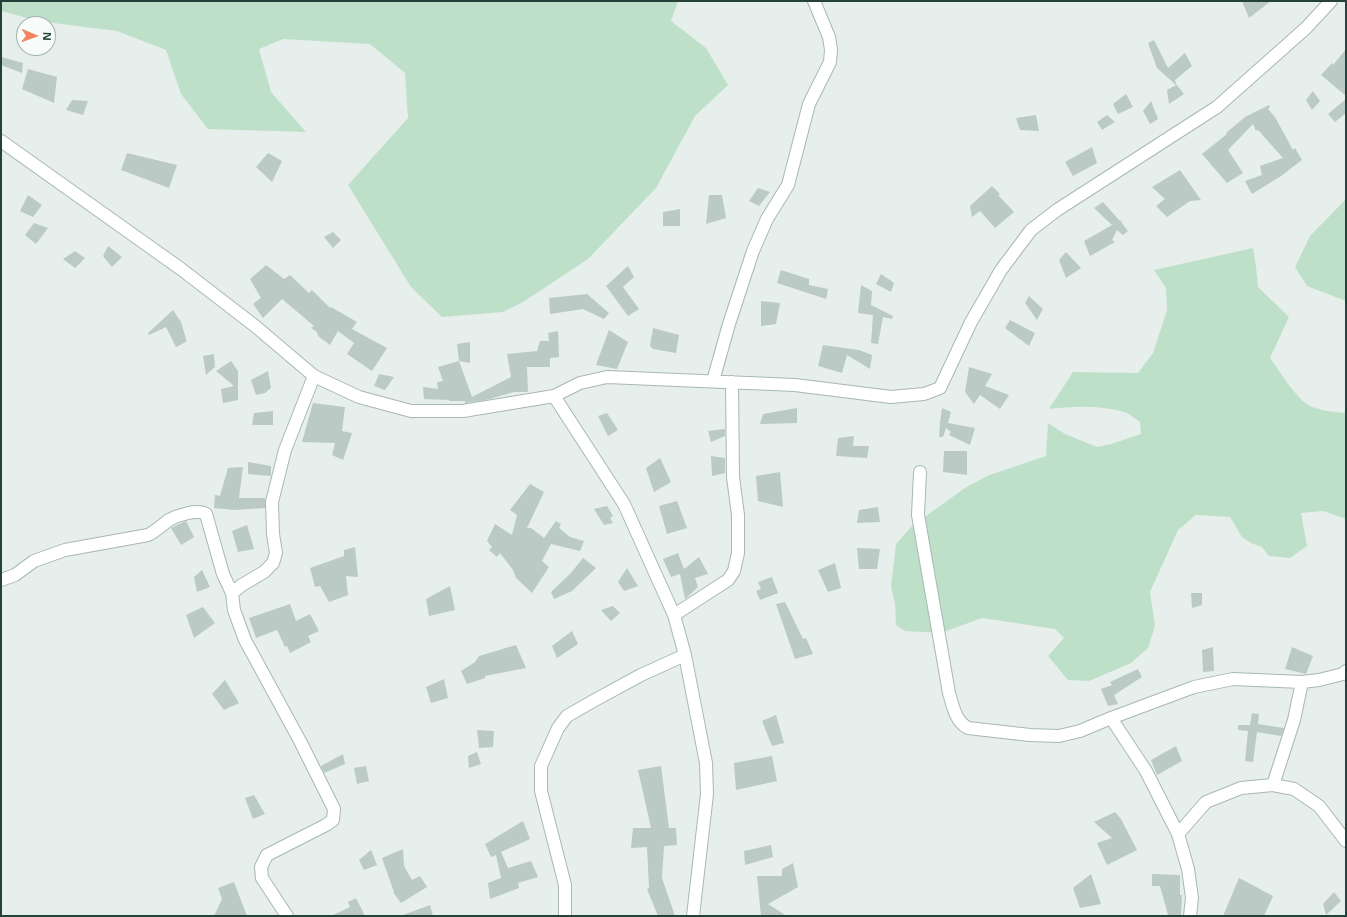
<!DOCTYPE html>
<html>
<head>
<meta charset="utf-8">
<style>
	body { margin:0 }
	#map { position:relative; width:1347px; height:917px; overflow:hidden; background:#e6efeb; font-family:"Noto Sans",sans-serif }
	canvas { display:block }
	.frame { position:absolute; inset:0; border:2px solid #24423a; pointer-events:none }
	.north { position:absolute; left:16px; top:16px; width:40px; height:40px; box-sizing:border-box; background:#f7fbf9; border:1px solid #a3b1ad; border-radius:50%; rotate:92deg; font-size:11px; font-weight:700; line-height:16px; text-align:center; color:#24423a }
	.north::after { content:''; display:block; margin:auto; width:14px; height:18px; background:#f4845f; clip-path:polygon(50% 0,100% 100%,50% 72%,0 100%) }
</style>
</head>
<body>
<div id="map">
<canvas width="1347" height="917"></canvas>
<div class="frame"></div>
<div class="north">N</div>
</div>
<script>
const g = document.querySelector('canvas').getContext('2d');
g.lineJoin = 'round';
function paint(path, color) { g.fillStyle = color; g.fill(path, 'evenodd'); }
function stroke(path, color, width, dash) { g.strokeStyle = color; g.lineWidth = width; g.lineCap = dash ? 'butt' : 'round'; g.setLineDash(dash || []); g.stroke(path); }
const green = new Path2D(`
	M1,1H678L671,21L706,48L728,85L695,116L656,188L588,259L523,302L503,312L442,317L411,287L348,185L408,118L405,73L370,44L283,39L259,49L271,92L306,132L208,129L181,94L166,50L117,31L38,21L1,11Z
	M1346,199V301L1307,286L1295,267L1310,236Z
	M1253,248L1256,266L1258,287L1289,317L1270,358C1280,371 1297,401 1312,407C1323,411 1335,412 1346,413V519L1323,511L1301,513L1307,546L1290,558L1269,556L1262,547L1251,543L1242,537L1230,517L1196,515L1178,530L1150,592L1155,626L1148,648L1131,663L1089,681L1068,680L1048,656L1064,638L1055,629L982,618L941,633L905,631L896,625L895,603L891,587L896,544L911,527L965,488L987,476L1046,456L1048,423L1065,434L1097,447L1111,444L1141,434L1140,422C1135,419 1130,414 1124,412C1100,405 1074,406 1049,409L1073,372L1138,373L1153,353L1167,310L1166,288L1154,270Z`);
const building = new Path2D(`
	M1242,1H1271L1249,18Z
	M1154,40L1168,68L1185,53L1192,66L1175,80L1176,84L1184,94L1169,104L1167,90L1176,85L1157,68L1148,43Z
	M1346,49V96L1321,75L1332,63L1333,65Z
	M1,57L23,63L22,73L1,65Z
	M28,69L57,77L54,103L22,89Z
	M1313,91L1320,101L1312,110L1306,100Z
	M1126,94L1133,107L1118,114L1113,104Z
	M1346,99V113L1335,122L1328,114Z
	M72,100L88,101L83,115L66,110Z
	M1151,101L1158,119L1150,124L1143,111Z
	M1269,105L1270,107L1268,109L1275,117L1293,150L1295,148L1302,160L1281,176L1252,194L1245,181L1262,175L1260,166L1283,158L1258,130L1256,131L1253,124L1228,150L1243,173L1227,183L1202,154L1227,134L1226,133L1245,117Z
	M1036,115L1039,131L1020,130L1016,118Z
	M1107,115L1115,122L1102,130L1097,122Z
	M1092,147L1097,163L1073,176L1065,162Z
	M127,153L177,165L169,188L121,170Z
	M268,153L282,161L272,182L256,167Z
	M1180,170L1201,200L1190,201L1167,217L1156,206L1165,199L1152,187Z
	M992,186L1000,194L998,195L1014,212L995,228L980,211L972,217L970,206Z
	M758,188L770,192L759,206L749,201Z
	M28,195L42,205L33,217L20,211Z
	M709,195H722L726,218L706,224Z
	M1103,202L1120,221L1122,220L1121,222L1128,231L1123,235L1117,230L1112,240L1115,242L1090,256L1084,241L1112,225L1094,208Z
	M680,209V226H663V212Z
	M34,223L48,228L36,244L25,235Z
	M333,232L341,240L333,248L324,237Z
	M108,246L122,257L112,267L103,256Z
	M75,251L85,258L75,268L63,259Z
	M1066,252L1081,268L1066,278L1059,260Z
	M266,265L284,279L290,275L309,293L312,290L330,308L331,307L357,322L352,329L387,348L372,371L347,354L354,343L338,331L330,345L318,336L317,332L311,328L314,326L282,299L263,318L253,304L261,298L250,279Z
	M628,266L634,277L623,287L639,309L628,316L606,286Z
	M781,270L809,279V285L828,289L826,299L777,283Z
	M881,274L894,283L891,292L876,284Z
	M861,285L872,291L871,305L893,316L892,319L883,317L878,344L871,343L873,315L858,313Z
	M587,294L609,313L604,319L583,309L550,314L549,298Z
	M1029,296L1043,309L1037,320L1025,303Z
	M761,301L780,303L776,324L761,326Z
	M173,310L181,322L186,339V342L176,347L166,327L149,335L148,333Z
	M1010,320L1035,333L1029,346L1005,328Z
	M653,328L679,335L676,353L653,349L650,346Z
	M609,330L628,342L617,369L596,365Z
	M558,331L559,357L550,358V367H527L528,392H514L486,400L465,403V401H449V400L424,399L423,387L438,389L437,382L443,381L438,367L459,361L472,397L511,377L507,354L537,351L540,341H549L548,333Z
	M470,342V363L459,361L457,344Z
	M823,345L859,350L872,355L870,369L847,355L842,373L818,366Z
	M214,354L215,367L206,375L203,356Z
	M231,361L238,371V400L223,403L221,389L234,386L216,371Z
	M969,367L992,374L985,386L1009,395L1000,409L980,395L974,404L965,392Z
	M268,371L271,388L265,393L256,395L251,380Z
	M379,374L394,377L385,390L374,386Z
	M313,403L345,407L342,431L352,433L343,460L332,455L335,443L302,442Z
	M797,408V423L760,424L763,414Z
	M942,408L951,412L948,423L975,428L970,445L949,435L951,432L946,428L943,437H939L940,423L939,421L940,422Z
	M273,411V425H252L254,413Z
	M607,413L618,430L608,436L598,416Z
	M725,429V436L711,442L708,431Z
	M854,436L853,446H869L867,458L836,456L838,438Z
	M944,451H967V475L943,472Z
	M711,456L725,458V473L712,476Z
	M660,458L671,482L654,492L646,468Z
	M248,462L271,466V476L248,474Z
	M243,467L239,498H265V508L234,510L214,508L215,495L220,496L228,468Z
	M780,472L783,507L758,501L756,476Z
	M530,484L544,492L527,528H531L544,538L556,521L561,524L559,528L570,537L584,541L580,551L551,544L542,561L549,567L532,593L516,578L513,570L500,553L497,557L489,550L492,547L487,541L495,524L512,535L517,515L510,510Z
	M677,501L687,528L667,534L659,506Z
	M607,506L613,516L610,518L613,523L604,525L594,509Z
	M878,507L880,522L857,523L859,510Z
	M186,521L194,537L181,545L171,528Z
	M247,525L254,549L238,552L232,531Z
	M355,547L358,577L346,576L348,595L329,602L320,586L315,587L310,568L344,556V550Z
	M857,548L880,549L877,569H859Z
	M678,553L684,569L699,557L708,574L695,578L698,587L685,599L680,574L671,577L663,559Z
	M583,558L596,568L572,591L554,599L551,592L571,573Z
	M835,563L841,588L828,592L818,570Z
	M627,568L638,586L624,591L618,582Z
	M202,570L210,587L197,592L194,577Z
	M772,577L778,593L760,600L756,591L761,589L758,582Z
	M450,586L455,610L429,616L426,599Z
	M1191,593H1202V605L1192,608Z
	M785,602L803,639L806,638L813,654L795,659L776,604Z
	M290,604L296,621L310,614L319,631L308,636L311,642L290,653L287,646L285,647L277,630L256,638L249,618Z
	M613,606L620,613L611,621L601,610Z
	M203,607L215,623L194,638L186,615Z
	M572,631L578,644L557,658L552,646Z
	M516,645L526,668L485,676V678L467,684L461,671L475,662L479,656Z
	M1213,647L1214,671L1203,672L1202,650Z
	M1292,647L1313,656L1306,674L1285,669Z
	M1138,669L1142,677L1114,695L1118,704L1108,706L1101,689L1112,685L1110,682Z
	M444,679L448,698L431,703L426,687Z
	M225,680L239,703L224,710L212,694Z
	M1252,713L1259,714L1258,724L1284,728L1281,736L1257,732L1253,762L1245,761L1248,731L1238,730V725H1250Z
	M776,715L784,743L772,746L762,721Z
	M477,730L494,731L493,747L479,748Z
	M1176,746L1182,761L1157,775L1151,760Z
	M477,752L481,764L469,768L468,756Z
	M343,754L345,764L324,773L321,766Z
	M772,756L777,781L736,790L734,763Z
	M366,766L369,781L357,784L354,768Z
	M661,766L669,828H676L677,845L664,846L662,878L675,916H658L647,889L649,888L647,847L631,848L633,828H651L638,770Z
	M254,795L265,814L253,819L245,798Z
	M1115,812L1121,819L1137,850L1107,865L1097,843L1112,838L1094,822Z
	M523,821L530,839L501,852L508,868L531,861L538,877L518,883L519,888L490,899L488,883L501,878L496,855L491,857L485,844Z
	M771,845L773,857L745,865L744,851Z
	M403,849L404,866L412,880L420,876L427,887L401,903L393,892H394L382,858Z
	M371,850L377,865L364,870L359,860Z
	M793,863L798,887L768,904L787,916H761L757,876H782V869Z
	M1091,874L1101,904L1080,908L1073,888Z
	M1152,874L1180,875V895H1182L1181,915H1168L1160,886H1152Z
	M1239,878L1273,896L1264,916H1223Z
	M234,882L247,916H214L222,899L218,888Z
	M1334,892L1341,901L1326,915L1323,904Z
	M356,898L365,916H331L350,907L348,902Z
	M430,905L433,916H403V915Z`);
const minor = new Path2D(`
	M1,141L181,269L255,326L314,376L359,397L411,411H463L554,396L580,383L607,377L795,385L891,397L924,394L940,388L971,322L1001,270L1031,230L1057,210L1217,107L1306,28L1331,1
	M713,381L729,324L753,251L767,219L788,185L809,104L830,62L831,50L829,37L814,1
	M554,396L624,504L674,615L685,655L706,763L707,794L693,916
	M920,472L918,515L949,693C953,706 955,721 968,728L1030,735L1059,736L1080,731L1111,718L1194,687L1233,679L1302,682L1319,680L1343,674L1346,671
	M1,580L15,575L34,561L65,550L148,535C156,531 162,525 169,520C178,515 197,509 206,514L223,574L232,593L234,610L245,640L300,741L334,809L333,820L326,825L267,855L261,867L262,878L287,916
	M232,593L242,585L264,572L273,563L276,553L273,534L272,502L285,450L314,376
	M674,615L728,580L734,571L738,553V515L733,477L732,382
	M1111,718L1146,771L1178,834L1188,869L1192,898L1190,916
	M1273,785L1294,789L1319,806L1346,841
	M1178,834L1206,802L1241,788L1273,785L1294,720L1302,682
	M565,916V885L541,791V766L558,728L567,716L595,700L641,675L685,655`);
paint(green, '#bfe0c8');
paint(building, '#bbcac4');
stroke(minor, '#a8b8b2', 14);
stroke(minor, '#fff', 12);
</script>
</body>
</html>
